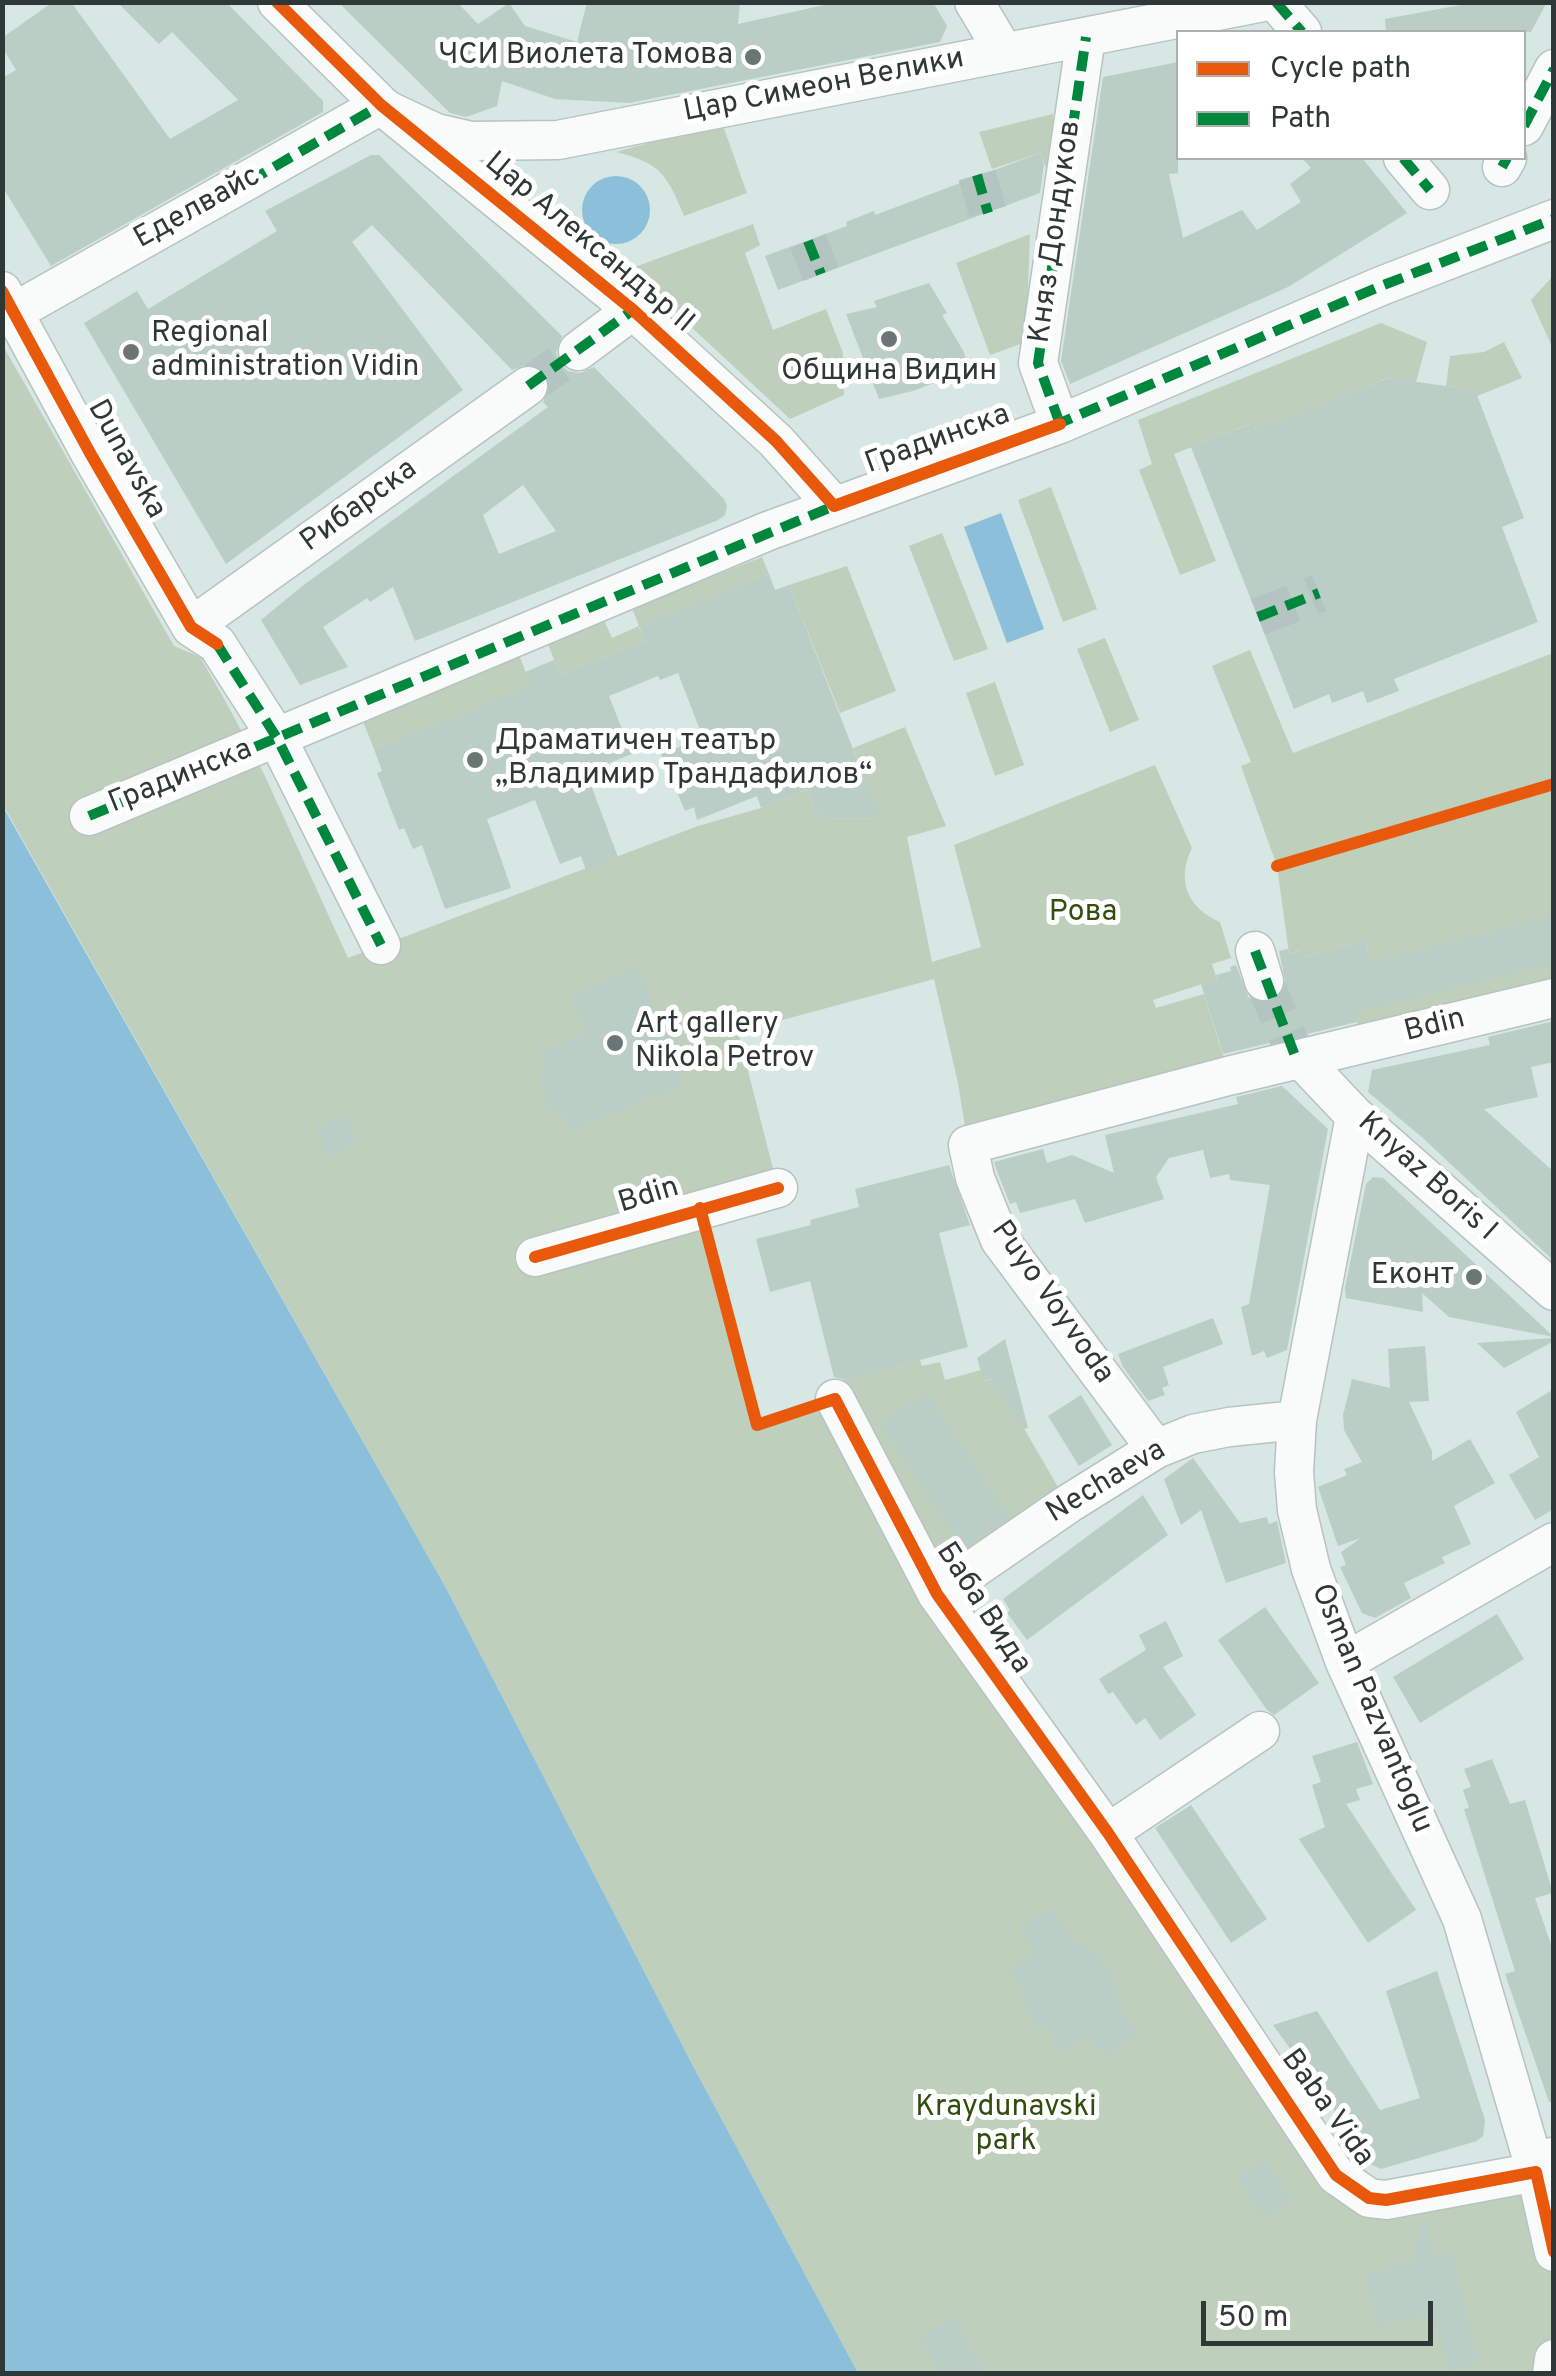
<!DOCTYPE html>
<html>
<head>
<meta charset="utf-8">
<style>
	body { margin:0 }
	#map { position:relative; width:1556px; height:2376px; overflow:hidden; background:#d6e7e4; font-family:Overpass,sans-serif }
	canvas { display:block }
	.frame { position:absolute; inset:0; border:5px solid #2e3937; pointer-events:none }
	.legend { position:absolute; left:1176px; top:30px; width:350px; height:130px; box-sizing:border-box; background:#fff; border:2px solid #abb0af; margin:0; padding:12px 18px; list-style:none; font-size:30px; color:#2e3937 }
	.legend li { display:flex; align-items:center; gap:20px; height:50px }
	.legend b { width:50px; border:2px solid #abb0af }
	.scale { position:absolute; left:1201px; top:2301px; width:232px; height:45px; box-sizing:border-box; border:5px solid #2e3937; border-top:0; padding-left:12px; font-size:30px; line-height:35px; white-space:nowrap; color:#2e3937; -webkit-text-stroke:8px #fff; paint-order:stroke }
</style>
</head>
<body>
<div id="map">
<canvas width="1556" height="2376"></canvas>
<div class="frame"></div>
<ul class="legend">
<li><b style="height:12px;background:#e8590c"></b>Cycle path</li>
<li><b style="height:12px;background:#00873e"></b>Path</li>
</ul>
<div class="scale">50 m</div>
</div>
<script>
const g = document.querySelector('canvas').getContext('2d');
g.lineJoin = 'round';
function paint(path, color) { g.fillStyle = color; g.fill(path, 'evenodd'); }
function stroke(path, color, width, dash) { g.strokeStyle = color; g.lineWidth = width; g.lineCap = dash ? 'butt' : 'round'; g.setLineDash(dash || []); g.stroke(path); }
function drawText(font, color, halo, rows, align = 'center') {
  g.font = font + ' Overpass,sans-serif'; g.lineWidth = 10; g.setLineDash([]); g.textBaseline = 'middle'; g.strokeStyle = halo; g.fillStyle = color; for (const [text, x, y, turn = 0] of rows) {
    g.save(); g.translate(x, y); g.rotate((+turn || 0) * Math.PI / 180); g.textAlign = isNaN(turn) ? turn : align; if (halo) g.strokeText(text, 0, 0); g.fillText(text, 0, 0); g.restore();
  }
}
const green = new Path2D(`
	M1053,114L1052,183L1040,153L992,169L979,132Z
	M722,123L747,193L684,216C667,175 661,163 616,152Z
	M753,224L760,245L745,253L773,330L826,309L843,353L844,395L790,419L629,269Z
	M1030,234L1026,342L990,355L956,263Z
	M1553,276V349L1531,300Z
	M1381,323L1427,342L1416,382L1387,378L1257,432L1252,423L1174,454L1216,561L1180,575L1139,470L1152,464L1138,420Z
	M1504,342L1522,378L1477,396L1474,390L1446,386L1450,356L1484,352Z
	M2,344L174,646L200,657L227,704L264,774L348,958L698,826L761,808L807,789L819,819L879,818L853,748L905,727L946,826L907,837L932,962L981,947L954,845L1155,765L1192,848C1176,880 1187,908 1220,922L1231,958L1212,964L1217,979L1153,1000L1156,1008L1204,994L1227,1069L968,1145L958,1083L934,979L738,1032L778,1188L700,1208L757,1424L835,1399L836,1382L920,1360L922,1366L940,1362L945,1380L981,1370L984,1381L995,1379L1068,1504L938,1594L1351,2188L1536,2172L1553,2252L1552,2373H858L693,2066L446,1588L3,805Z
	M1051,487L1097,609L1063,622L1018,500Z
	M942,533L988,649L954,661L909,546Z
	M762,557L769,574L639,627L645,641L560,675L544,634L599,609L612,638L639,626L632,608Z
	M847,566L896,691L840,713L789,585Z
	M1105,638L1139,720L1110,732L1077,649Z
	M516,647L532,688L374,749L360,714Z
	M1250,650L1293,753L1553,653V998L1359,1029L1340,962L1369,954L1365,940L1304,957L1301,950L1289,954L1277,866L1241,766L1251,762L1212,666Z
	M995,682L1024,765L995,776L966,693Z`);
const water = new Path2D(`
	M582 210a34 34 0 1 1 68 0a34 34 0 1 1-68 0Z
	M1001,513L1044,629L1007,643L964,527Z
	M2,805L446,1588L693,2066L858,2373H3Z`);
const building = new Path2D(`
	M53,2H71L170,139L238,100L172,32L159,44L117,2H226L323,101V112L51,266L2,186V78L16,70L2,47V38Z
	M338,2H457L478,24L509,3L525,26L577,42L587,2H740L738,24L838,2H933L947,26L940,42L629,103L555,99L502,81L497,106L466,117L450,113Z
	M1477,2H1547L1531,32H1386L1385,19Z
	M1178,62V173L1169,174L1183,238L1242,210L1257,230L1301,202L1290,184L1311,168L1302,158H1362L1407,213L1288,287L1070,384L1061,361L1103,77Z
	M1040,153L1044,164L1040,193L778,290L765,256L847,226L846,222L874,211L875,215Z
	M371,155H379L562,336L556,353L561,365L568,371L580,373L594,367L724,499L727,506L725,515L718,520L415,641L393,587L370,602L367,598L323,627L348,667L300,685L261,620L301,587L548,407L543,402L550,385L547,374L538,366L527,364L512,370L372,225L352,242L463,390L226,564L84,323L137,291L148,309L277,231L265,211ZM523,485L556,531L499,554L483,515Z
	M929,283L947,313L942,315L964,352L968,370L913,391L879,399L846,314L877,307L874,301Z
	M1388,378L1475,390L1524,518L1502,527L1538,622L1394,679L1399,691L1367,703L1363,691L1332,703L1329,694L1294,709L1191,447L1253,423L1256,430Z
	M769,574L775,590L789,585L880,818L819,819L807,789L761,808L757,796L697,820L694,807L685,811L661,754L703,738L678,673L660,680L658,676L609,696L632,754L586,772L618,857L586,870L581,856L560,864L535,800L487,819L511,888L445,909L422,845L413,849L404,828L399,830L377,773L382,771L374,749L531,686L525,672L554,660L560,675L645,641L639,626Z
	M1554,915V963L1355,1013L1357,1022L1223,1054L1201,984L1217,979L1216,975L1231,971L1230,967L1236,965L1249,998L1260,1003H1270L1280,997L1286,985L1279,951L1288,949L1289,954L1302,950L1304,957L1365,940L1371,961Z
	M638,967L683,1086L569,1131L562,1112L554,1115L547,1104L538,1075L546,1072L539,1052L586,1034L570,994Z
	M1554,1021V1062L1531,1067L1538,1097L1484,1109L1554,1172V1261L1424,1139L1368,1092L1372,1070L1490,1045L1488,1037Z
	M1282,1086L1328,1129L1287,1350L1267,1358L1264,1351L1252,1356L1241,1307L1249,1304L1270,1185L1230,1180L1229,1174L1210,1178L1203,1150L1169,1158L1156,1177L1164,1199L1085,1223L1075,1199L1020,1213L1016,1202L1010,1204L997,1171L994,1162L1043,1149L1047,1163L1072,1155L1114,1173L1105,1135L1238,1104L1236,1097Z
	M345,1113L358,1143L327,1158L314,1128Z
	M949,1165L970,1225L939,1233L968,1347L846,1380L834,1377L810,1281L770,1292L756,1239L811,1225L810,1220L859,1207L855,1189Z
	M1373,1177L1383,1178L1554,1337L1449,1317L1422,1293L1423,1312L1346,1298L1345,1288L1366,1184Z
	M1213,1318L1223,1344L1163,1367L1169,1385L1162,1388L1165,1395L1148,1401L1123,1367L1118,1354Z
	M1554,1338V1341L1504,1368L1477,1343Z
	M1005,1339L1028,1428L1024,1429L991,1379L984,1381L977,1358Z
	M1425,1346L1429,1401L1409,1402L1432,1451V1461L1470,1439L1495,1483L1454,1506L1471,1544L1442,1557L1445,1563L1404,1583L1411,1598L1375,1618L1362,1613L1340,1567L1346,1565L1341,1552L1361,1538L1338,1546L1318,1487L1347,1475L1344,1469L1362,1462L1344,1430L1343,1415L1352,1379L1390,1388L1388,1349Z
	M1554,1389V1509L1535,1520L1509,1475L1539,1457L1516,1412Z
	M926,1392L1009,1517L962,1549L879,1423Z
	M1081,1395L1112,1445L1079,1466L1048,1416Z
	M1193,1458L1240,1523L1267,1517L1269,1524L1277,1521L1286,1563L1226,1583L1201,1510L1181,1525L1164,1479Z
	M1143,1495L1168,1535L1027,1640L1007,1613L1010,1610L1003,1599Z
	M1265,1607L1319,1683L1274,1715L1267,1710L1218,1640Z
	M1497,1614L1524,1659L1420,1723L1393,1677Z
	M1166,1621L1183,1656L1163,1667L1196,1715L1160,1740L1145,1718L1136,1725L1113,1692L1108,1694L1099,1679L1146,1650L1139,1635Z
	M1357,1742L1373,1784L1356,1789L1360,1800L1346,1804L1416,1910L1368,1943L1299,1839L1325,1827L1312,1785L1321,1782L1312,1756Z
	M1492,1759L1510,1804L1525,1800L1553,1893L1535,1898L1554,1953V2102H1549L1505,1974L1515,1971L1464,1809L1469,1808L1463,1790L1471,1787L1464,1769Z
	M1191,1805L1267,1919L1231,1943L1155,1828Z
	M1052,1906L1079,1946L1085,1942L1092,1953L1096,1949L1116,1978L1112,1980L1119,1992L1113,1996L1139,2035L1104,2058L1088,2035L1062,2053L1046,2028L1036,2025L1023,2004L1025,1995L1008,1970L1034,1952L1018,1929Z
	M1437,1971L1485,2120L1483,2136L1477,2141L1381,2169L1359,2159L1354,2144L1349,2145L1345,2132L1339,2133L1331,2096L1321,2103L1295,2064L1294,2054L1273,2025L1317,2011L1380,2110L1420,2098L1386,1991Z
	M1264,2159L1293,2201L1264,2220L1236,2177Z
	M1424,2216L1434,2256L1452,2251L1479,2363L1448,2371L1433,2313L1378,2327L1365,2273L1412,2261Z
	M956,2317L986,2374H940L920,2336Z`);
const minorTunnel = new Path2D(`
	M977,175L988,213
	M808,241L821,274
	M528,386L578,351
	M1258,617L1319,593
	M1264,981L1292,1047`);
const minor = new Path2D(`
	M277,2L381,105L633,310L776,441L834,506
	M974,2L1004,52
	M1276,2L1302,32
	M389,111L436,133L471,141L558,140L1263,2
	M1524,126L1554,69
	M1403,158L1430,190
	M1502,167L1507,158
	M2,291L90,453L191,627L217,644L277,738L381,945
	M14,312L381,105
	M578,351L633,310
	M1060,424L1038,363L1086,37
	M191,627L528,386
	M89,816L768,531L1060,424L1381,286L1554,219
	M1255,951L1264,981
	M1302,1060L1355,1116L1554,1291
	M1355,1116L1297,1420L1294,1472L1297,1510L1311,1569L1345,1662L1462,1919L1536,2172L1552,2157
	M535,1257L778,1188
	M835,1399L937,1594L1108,1833L1336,2175L1369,2198L1386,2200L1536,2172L1554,2252
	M1156,1449L1000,1240L975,1178L968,1145L1228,1076L1554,998
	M937,1594L1068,1504L1156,1449L1193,1434L1229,1427L1297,1420
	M1345,1662L1554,1542
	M1108,1833L1260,1731
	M1552,2374L1554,2359`);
const quiet = new Path2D(`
	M1276,2L1302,32
	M1524,126L1554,69
	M1403,158L1430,190
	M1502,167L1507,158
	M977,175L988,213
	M248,182L381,105
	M808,241L821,274
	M528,386L633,310
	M1060,424L1038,363L1086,37
	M1053,426L1381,286L1554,219
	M1258,617L1319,593
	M217,644L277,738L381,945
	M89,816L841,503
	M1255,951L1297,1061`);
const cycleway = new Path2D(`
	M277,2L381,105L633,310L776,441L834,506L1060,424
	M2,291L90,453L191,627L217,644
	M1277,866L1554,784
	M700,1208L757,1425L835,1399L937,1594L1108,1833L1336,2175L1369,2198L1386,2200L1536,2172L1554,2252
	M535,1257L778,1188`);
const markers = [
	[753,57,10,"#697674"],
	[889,339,10,"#697674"],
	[131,352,10,"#697674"],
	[475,760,10,"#697674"],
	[615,1043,10,"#697674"],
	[1474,1277,10,"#697674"]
];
const poiNames = [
	["ЧСИ Виолета Томова",733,57,"right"],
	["Regional",151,335],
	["administration Vidin",151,369],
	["Община Видин",889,373,"center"],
	["Драматичен театър",495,743],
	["„Владимир Трандафилов“",495,777],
	["Art gallery",635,1026],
	["Nikola Petrov",635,1060],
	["Еконт",1454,1277,"right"]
];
const streetNames = [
	["Цар Симеон Велики",824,87,-11],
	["Еделвайс",198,209,-29],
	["Княз Дондуков",1057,232,-82],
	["Цар Александър II",588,244,40],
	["Градинска",938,441,-20],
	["Dunavska",125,460,61],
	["Рибарска",360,507,-36],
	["Градинска",181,778,-22],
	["Bdin",1435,1027,-14],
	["Knyaz Boris I",1426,1178,42],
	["Bdin",649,1197,-17],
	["Puyo Voyvoda",1051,1303,55],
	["Nechaeva",1107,1483,-31],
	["Баба Вида",982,1609,57],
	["Osman Pazvantoglu",1370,1709,67],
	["Baba Vida",1326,2109,54]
];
const parkNames = [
	["Рова",1083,914],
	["Kraydunavski",1006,2109],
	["park",1006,2143]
];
paint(green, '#bed0bb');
paint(water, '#8bbfda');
paint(building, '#bacec5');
stroke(minorTunnel, '#b4c4c1', 38, [38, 19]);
stroke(minor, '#b7c3c1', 41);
stroke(minor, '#f9fbfb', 38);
stroke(quiet, '#00873e', 10, [20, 10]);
stroke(cycleway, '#e8590c', 12);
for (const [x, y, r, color] of markers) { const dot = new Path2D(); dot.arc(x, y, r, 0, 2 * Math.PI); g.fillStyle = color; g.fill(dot); stroke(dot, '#fff', 4); }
drawText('30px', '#2e3937', '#fff', poiNames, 'left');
drawText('30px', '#2e3937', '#fff', streetNames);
drawText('30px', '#314e0f', '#fff', parkNames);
</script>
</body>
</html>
